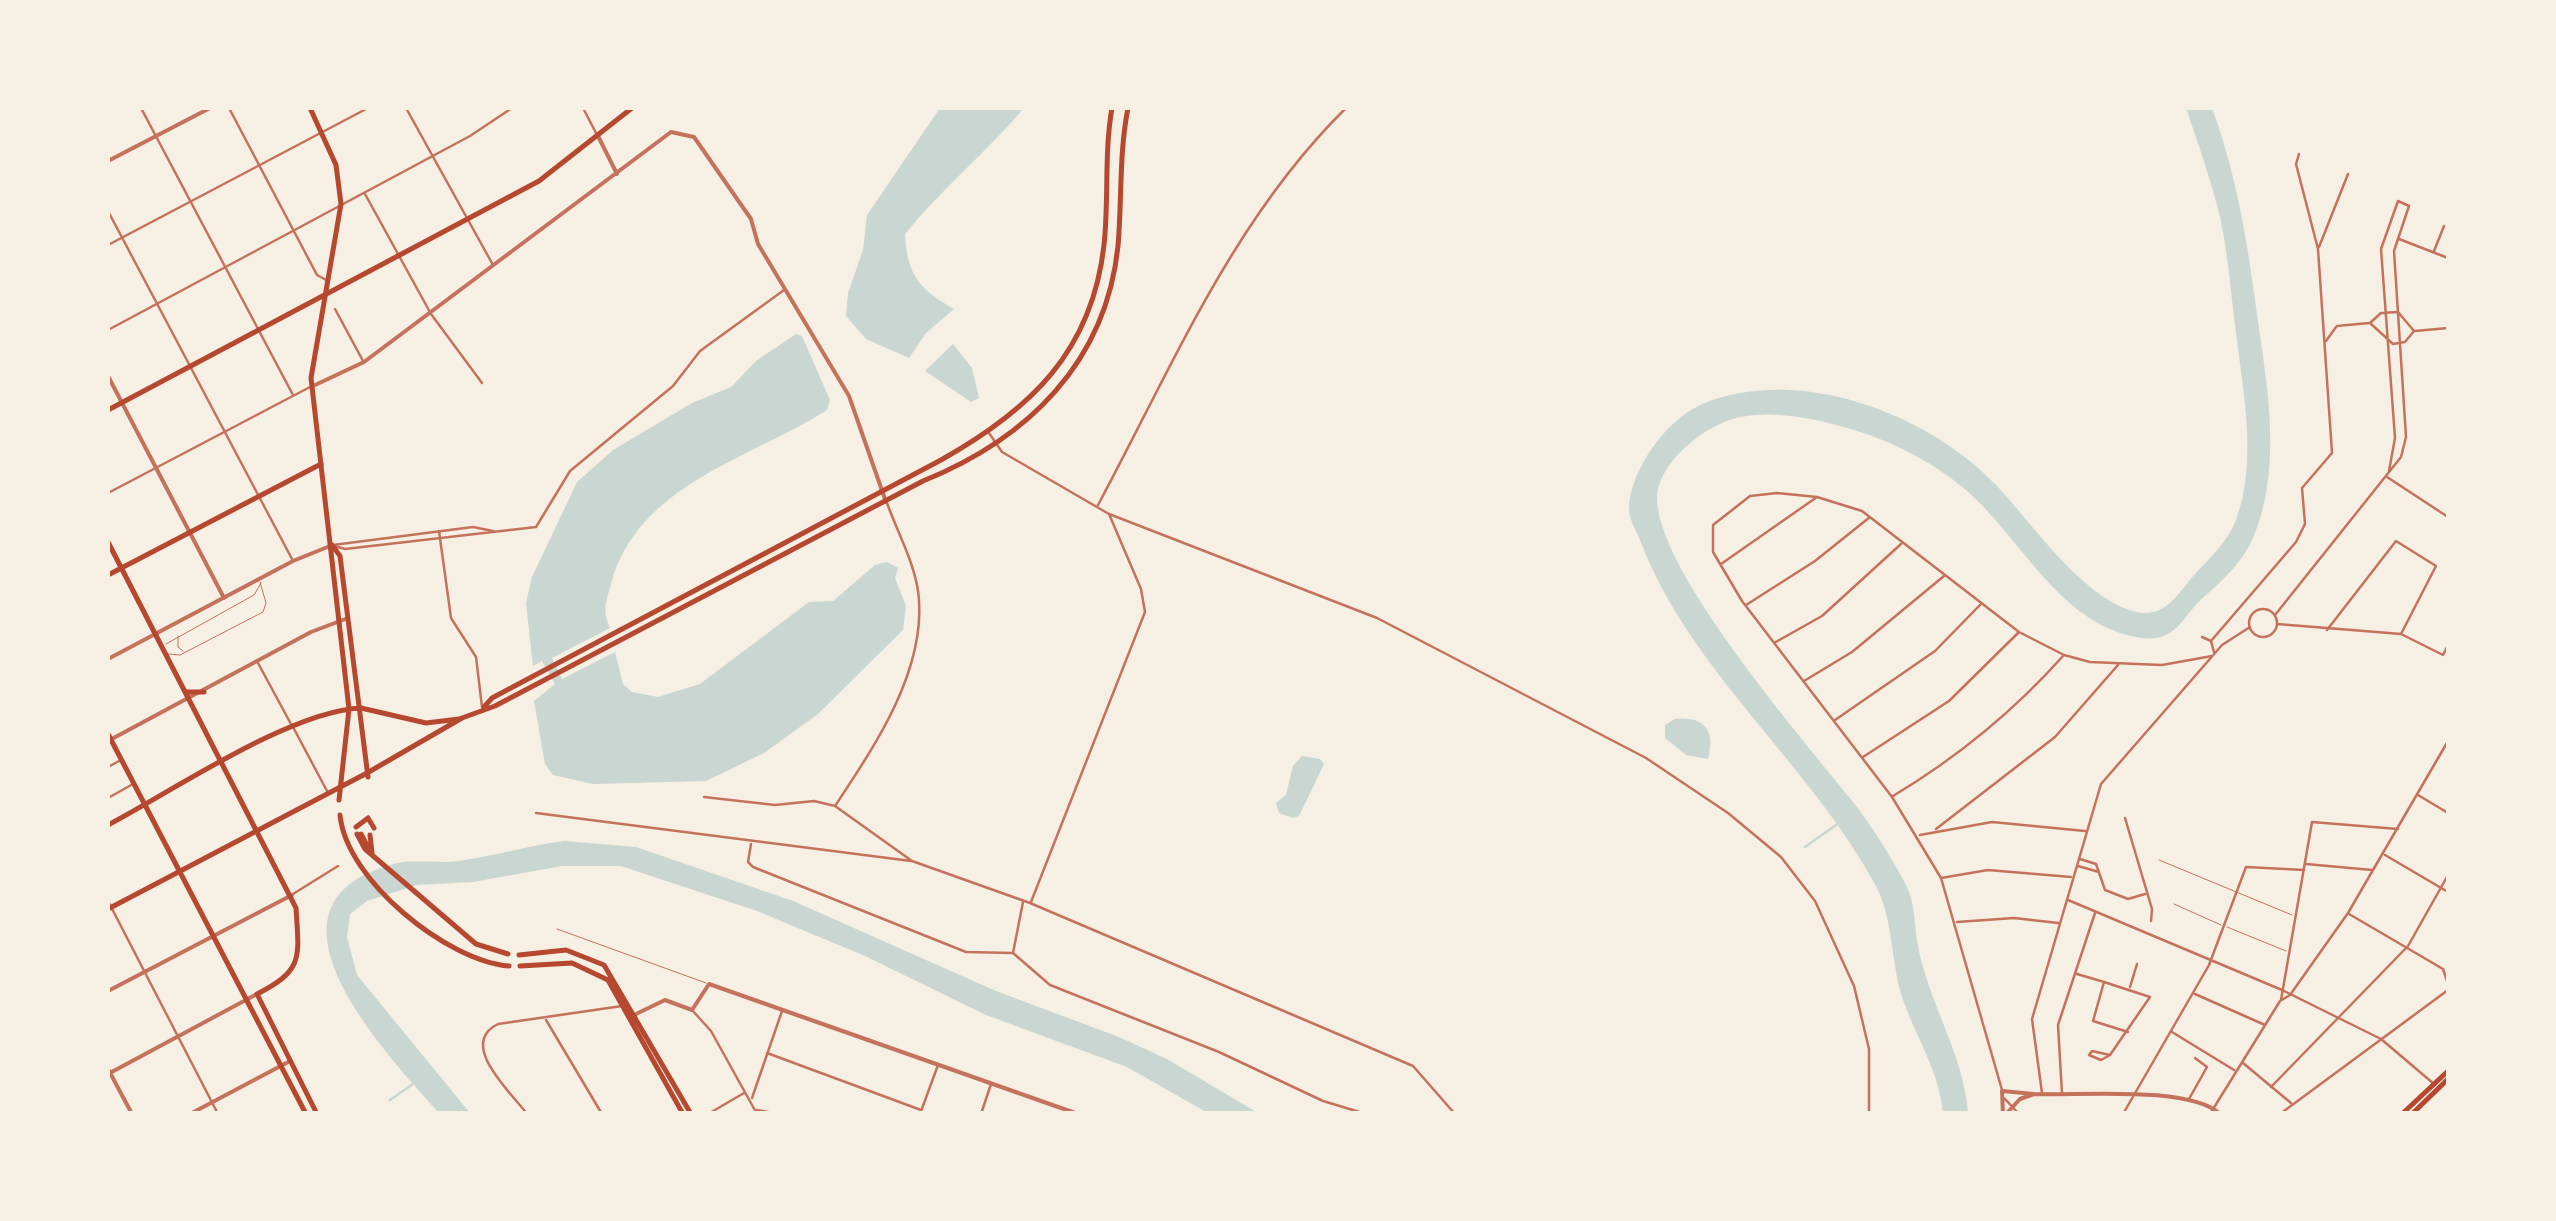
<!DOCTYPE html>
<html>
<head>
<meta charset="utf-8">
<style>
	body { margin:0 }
	#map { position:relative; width:2556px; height:1221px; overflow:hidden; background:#f6efe4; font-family:"Noto Serif",serif }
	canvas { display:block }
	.frame { position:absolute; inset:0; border:110px solid #f6efe4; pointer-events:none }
</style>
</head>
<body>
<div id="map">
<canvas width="2556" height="1221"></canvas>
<div class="frame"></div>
</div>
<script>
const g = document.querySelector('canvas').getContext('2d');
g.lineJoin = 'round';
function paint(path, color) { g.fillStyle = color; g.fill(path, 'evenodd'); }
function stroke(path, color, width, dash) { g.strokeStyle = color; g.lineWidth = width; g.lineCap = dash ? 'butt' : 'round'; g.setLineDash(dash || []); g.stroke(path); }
const water = new Path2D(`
	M940,108H1024C986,153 941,189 905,234C907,275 919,289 954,309L926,333L909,358L866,339L846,316L848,293L863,250L867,215Z
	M2186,108H2212C2238,179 2248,247 2258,321C2268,392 2282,470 2253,538C2242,563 2224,579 2205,596C2178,619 2177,649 2127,635C2055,615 2019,536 1966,490C1929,459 1886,438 1840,426C1807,417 1770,410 1736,418C1706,426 1670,454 1659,485C1637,550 1807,743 1849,797C1870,823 1890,855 1906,885C1915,902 1914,922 1917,941C1927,1001 1964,1054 1968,1113H1943C1939,1070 1916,1038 1902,997C1891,962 1893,918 1876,886C1810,763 1690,672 1640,540C1635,528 1628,518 1629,504C1634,463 1670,416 1707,402C1803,366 1928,414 1996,485C2032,523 2083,599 2136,612C2163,618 2175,598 2190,580C2206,561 2226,545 2236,520C2257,463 2244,398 2237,340C2231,299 2229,257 2220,217C2211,180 2198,143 2186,108Z
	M796,334L802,336L830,400L827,410C750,459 638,484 611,584C606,602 602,611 610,628L552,658L562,679L615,652L623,684L632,692L658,697L700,684L809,602L833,601L875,565L887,562L898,568L895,578L906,606L903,630L818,714L764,753L706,781L593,784L553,775L545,764L534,701L555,684L542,661L533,666L526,603L532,577L577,482L613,450L692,403L731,387L756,361Z
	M953,344L972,368L979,398L971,402L925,371Z
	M1675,719C1704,716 1716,730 1708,759L1686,755L1665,738V725Z
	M1302,756L1320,759L1324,764L1299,816L1293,818L1279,813L1276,803L1286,795L1293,766Z
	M565,841L636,847L793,901L996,991L1119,1037L1167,1059L1258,1113H1208L1127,1067L986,1015L865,956L757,911L621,866H562L473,882L417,885L367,901L350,914L347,937L357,975L470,1113H439C386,1053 240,901 398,863C418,859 439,864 459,861C495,856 530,845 565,841Z`);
const stream = new Path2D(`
	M1805,847L1836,825
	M390,1100L413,1084`);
const service = new Path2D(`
	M178,636V647L183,651
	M166,644L254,595L261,583
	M168,654L180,655L263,612L266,603L260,582
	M2159,860L2292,915
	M2174,904L2221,925
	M2227,927L2286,951
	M557,929L706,983`);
const pedestrian = new Path2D(`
	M293,727L327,791
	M108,767L119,761
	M108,798L133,784`);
const minor = new Path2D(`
	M141,108L293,395
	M229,108L317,275L328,281
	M406,108L493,265
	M583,108L596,133
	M365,194L431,314L482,383
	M108,211L292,559
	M2399,239L2448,258
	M108,245L368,108
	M2319,247L2348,174
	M2434,251L2444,226
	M335,309L363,361
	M2398,312L2414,331L2405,342L2393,344L2370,323L2381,313Z
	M2337,326L2369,323
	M108,330L470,136L512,108
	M2415,331L2448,328
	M2326,341L2336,327
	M989,433L1002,452L1109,514L1377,618L1646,758L1728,813L1781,857L1815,901L1854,986L1869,1049V1114
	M2387,477L2448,517
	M108,493L310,387
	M1098,505C1172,367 1233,219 1346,108
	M439,531L451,618L476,657L482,707
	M333,545L473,527L493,531
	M334,546L345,549L536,527L570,471L673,386L700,351L784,290
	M1721,564L1817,497
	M1746,605L1815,561L1870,517
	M2249 623a14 14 0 1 1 28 0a14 14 0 1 1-28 0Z
	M2275,615L2401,457L2406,437L2394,251L2409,206L2398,201L2381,249L2395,438L2389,471
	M2277,624L2401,634L2443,655L2448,645
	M2327,630L2396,541L2436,566L2401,634
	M2202,637L2211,641L2214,652
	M2211,641L2296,542L2305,524L2302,488L2332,453L2318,249L2296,164L2299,154
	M1774,643L1822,616L1901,544
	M258,663L292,726
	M1804,681L1852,652L1944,576
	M1835,720L1935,651L1980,605
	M1863,757L1949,701L2018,633
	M2418,795L2448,813
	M1893,796C1958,757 2013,712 2063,656
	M704,797L775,805L814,801L835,806C874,747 924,674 919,600C917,567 898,534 887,503
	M835,806L912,861L1030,903L1413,1066L1455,1114
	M536,813L911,861
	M2125,818L2152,909L2151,921
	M1936,829L2055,737L2118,665
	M1920,835L1992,822L2085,831
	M751,844L748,862L753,867L966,952L1012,953
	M2385,855L2448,892
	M2080,859L2096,864L2105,890L2128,899L2145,894
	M2306,864L2372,870
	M2078,866L2099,872
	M1941,878L1988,870L2071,877
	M293,894L338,866
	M2068,900L2282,990L2381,1039L2434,1084
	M108,901L218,1114
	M1023,902L1013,953L1050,985L1219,1052L1323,1101L1366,1114
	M1031,902L1145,612L1141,589L1109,514
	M2349,914L2443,969L2448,984
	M1957,922L2014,918L2058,923
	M2077,974L2104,982L2093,1021L2128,1032
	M2104,982L2150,997L2110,1055L2101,1060L2089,1055L2092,1051L2110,1055
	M2130,987L2137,964
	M2195,994L2265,1025
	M2281,1000L2312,822L2398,829
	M692,1010L711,1031L757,1114
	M546,1020L602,1114
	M2172,1032L2234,1070
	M767,1053L921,1110
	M2243,1063L2291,1103
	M2271,1087L2408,946L2448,875
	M2002,1090L1941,878L1892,797L1742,601L1713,552V525L1750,496L1777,493L1817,497L1862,511L2019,632L2064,655L2090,662L2162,665L2212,656
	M2042,1093L2032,1019L2101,784L2222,645L2250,627
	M2062,1094L2058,1025L2095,913
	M752,1098L782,1011
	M2004,1098L2019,1114
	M2189,1099L2207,1067L2195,1058
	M757,1110L779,1114
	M527,1114C511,1092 457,1044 498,1024L622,1006
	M708,1114L744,1093
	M920,1114L938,1065
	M981,1114L991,1084
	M2123,1114L2209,965L2246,867L2304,870
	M2210,1114L2280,1001L2290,995L2348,913L2448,741
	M2280,1114L2448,990`);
const tertiary = new Path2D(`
	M597,134L617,174
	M108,161L210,108
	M108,376L224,598
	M313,386L364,362L671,132L694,137L751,219L758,244L849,396L886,502
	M108,659L293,561L330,546
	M108,741L311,632L348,618
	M108,991L292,895
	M636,1014L665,1000L692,1010L709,984L1078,1114
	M108,1069L132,1114
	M108,1074L257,994
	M190,1114L290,1061
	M2003,1114L2002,1091L2034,1094
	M2006,1114L2020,1099L2034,1094C2077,1096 2189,1085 2220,1114`);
const secondary = new Path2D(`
	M108,410L539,181L632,108
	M108,542L296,908C299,958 304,970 257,994L317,1114
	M108,575L321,464
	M187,692H204
	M484,707L492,698L941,460C1030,410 1092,352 1104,245C1109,199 1104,153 1112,108
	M361,708L426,723L459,719
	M108,734L306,1114
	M367,773L462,718L495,706L923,481C1027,439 1106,363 1118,246C1122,199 1119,153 1128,108
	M2402,1114L2448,1071
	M2412,1114L2448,1079`);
const primary = new Path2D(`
	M310,108L336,165L341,204L311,378L349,709L339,800
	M332,545L340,556L368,777
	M340,815C346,880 447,961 509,966
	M368,818L374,828
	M108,825C173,791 290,711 361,708
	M356,827L368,818
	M357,834L365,849L476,944L508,954
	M361,834L370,851
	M370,835L372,853
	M108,909L367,773
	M519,955L566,950L604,965L691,1114
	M520,966L572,963L608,980L683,1114`);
paint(water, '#c9d6d2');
stroke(stream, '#c9d6d2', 2.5);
stroke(service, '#c5725c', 1);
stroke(pedestrian, '#c5725c', 2.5);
stroke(minor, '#c5725c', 2.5);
stroke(tertiary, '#c5725c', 4);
stroke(secondary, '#b5482f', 5);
stroke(primary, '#b5482f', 5);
</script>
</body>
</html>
